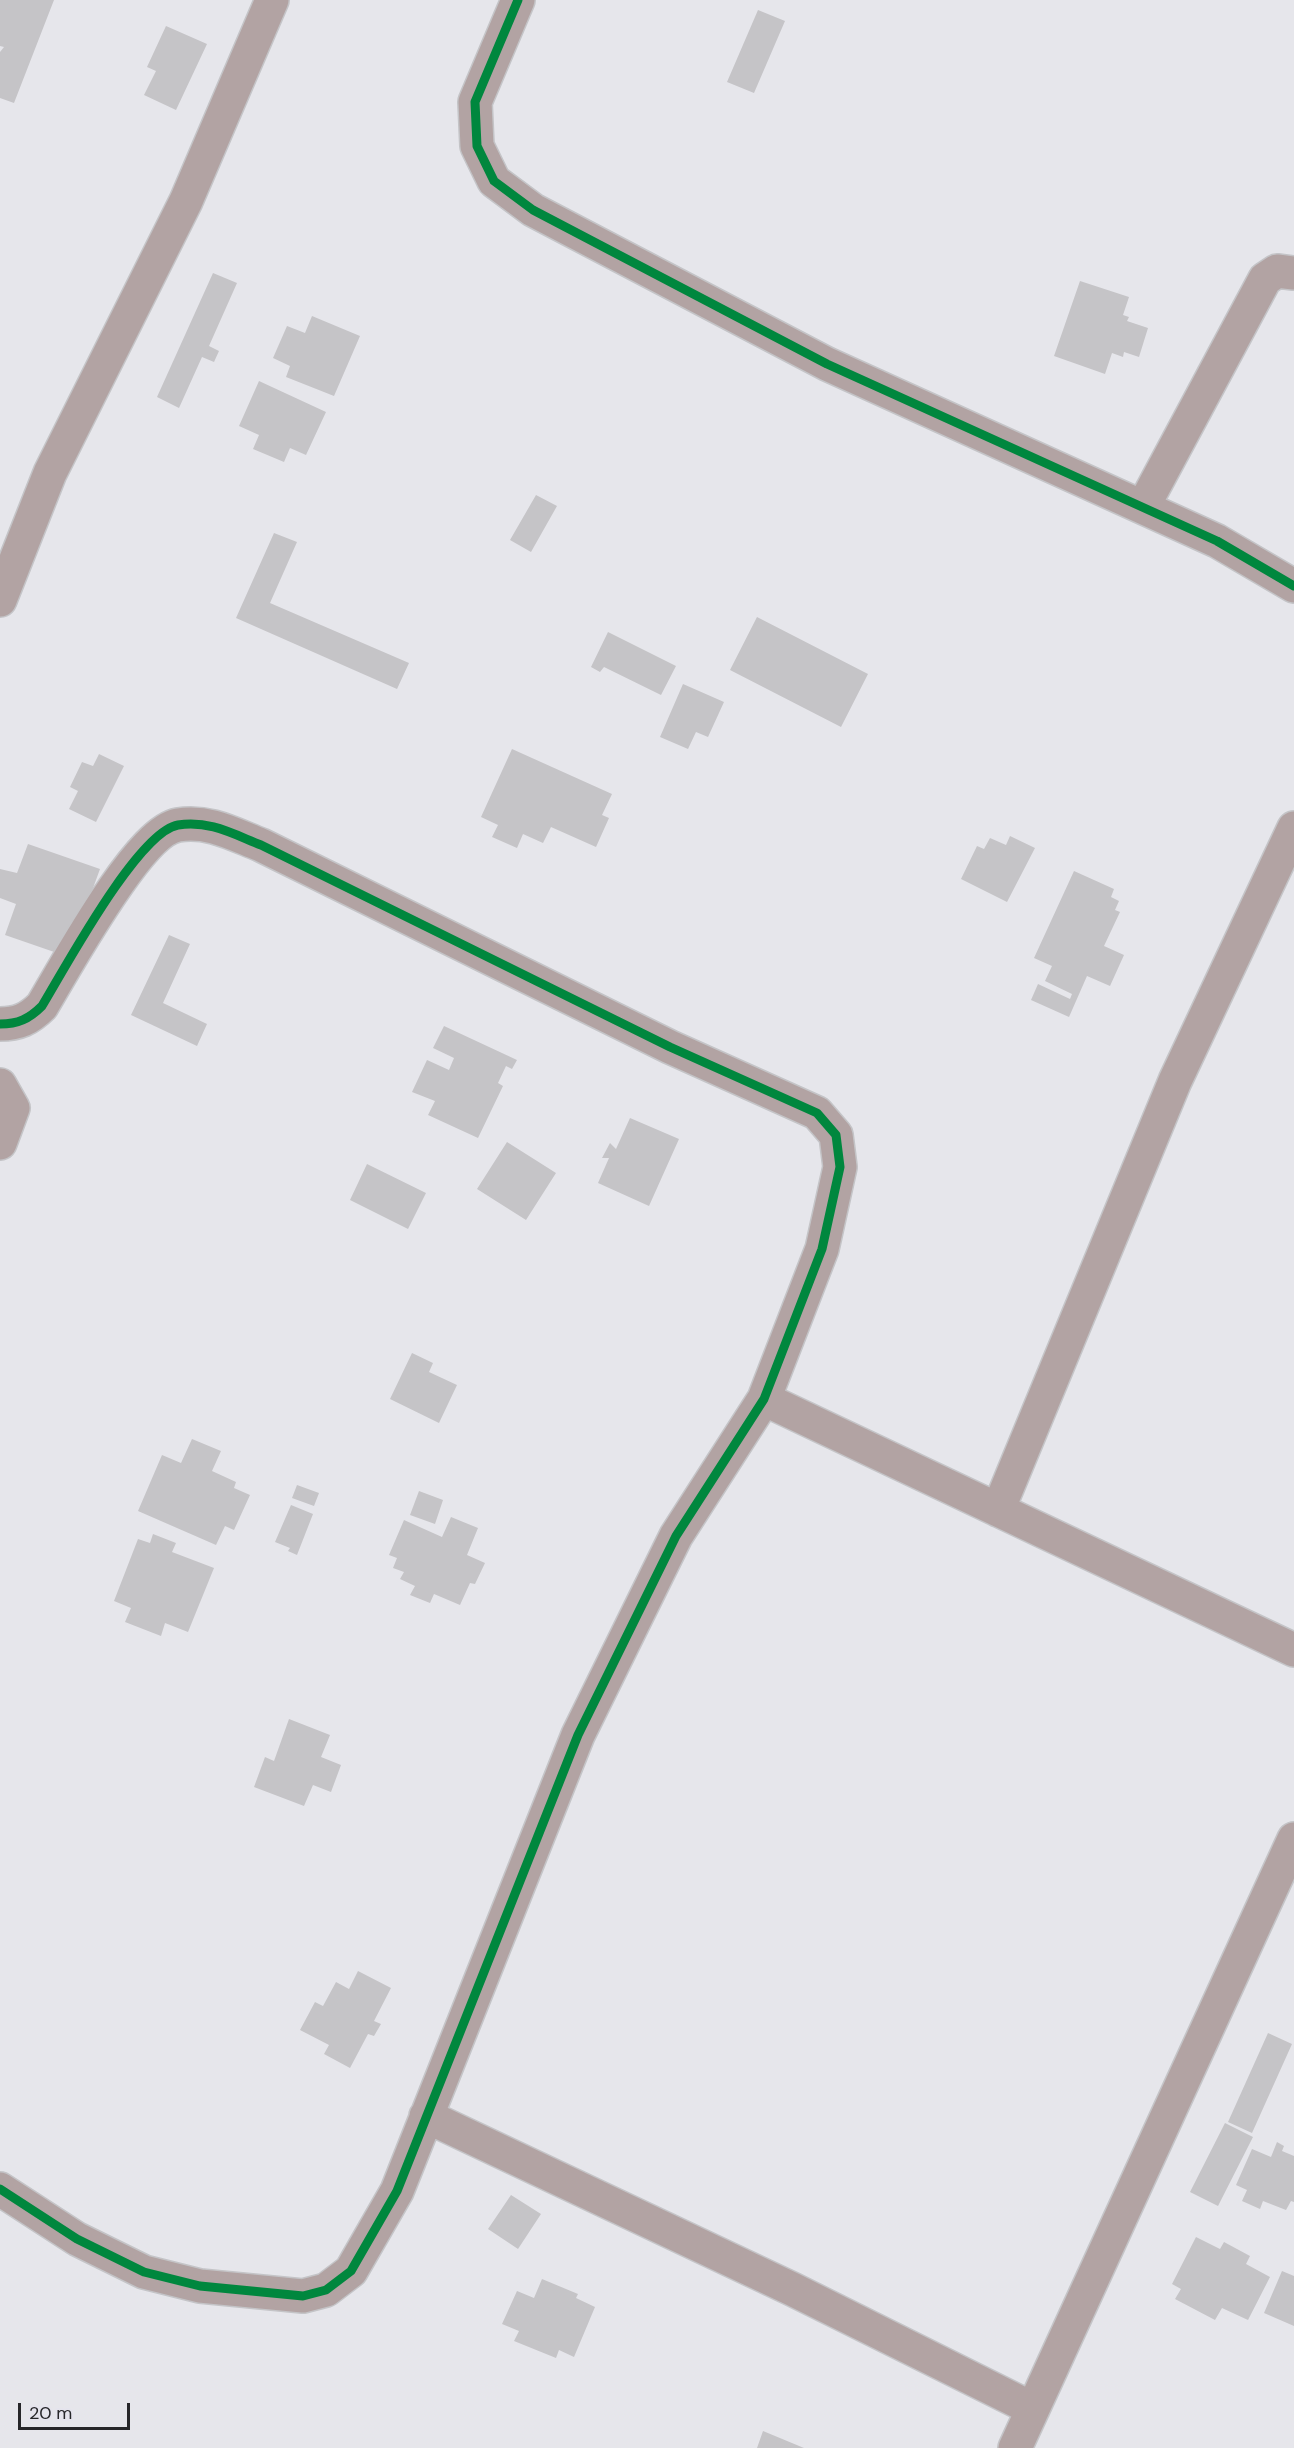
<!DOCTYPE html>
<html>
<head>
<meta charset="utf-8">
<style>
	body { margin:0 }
	#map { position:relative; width:1294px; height:2448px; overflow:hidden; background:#e6e6eb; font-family:"DM Sans",sans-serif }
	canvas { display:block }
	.scale { position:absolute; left:18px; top:2403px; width:112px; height:27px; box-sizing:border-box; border:3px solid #262629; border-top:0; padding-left:8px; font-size:18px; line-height:21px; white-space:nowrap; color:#262629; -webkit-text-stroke:4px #e5e4ed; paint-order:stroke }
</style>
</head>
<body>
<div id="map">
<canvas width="1294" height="2448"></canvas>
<div class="scale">20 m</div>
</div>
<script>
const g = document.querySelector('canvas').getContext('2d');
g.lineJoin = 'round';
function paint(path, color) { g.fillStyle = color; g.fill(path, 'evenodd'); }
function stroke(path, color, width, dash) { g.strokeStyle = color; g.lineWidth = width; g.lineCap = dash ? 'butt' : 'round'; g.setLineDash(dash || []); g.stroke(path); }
const building = new Path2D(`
	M0,0H54L14,103L0,98V52L4,47L0,46Z
	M758,10L785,21L754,93L727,82Z
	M166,26L207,44L176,110L144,95L156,71L147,67Z
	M213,273L237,283L209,346L219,351L214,362L202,357L179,408L157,397Z
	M1080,281L1129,297L1123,315L1129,317L1127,321L1148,328L1139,357L1124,352L1123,357L1112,353L1105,374L1054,356Z
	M312,316L360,336L334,396L286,377L290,366L273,358L287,326L305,333Z
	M259,381L326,412L306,455L290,448L284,462L253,449L259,435L239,426Z
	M536,495L557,506L531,552L510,540Z
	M274,533L297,542L270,603L409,663L397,689L236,618Z
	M757,617L868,674L841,727L730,670Z
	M608,632L676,666L661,695L604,667L600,672L591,667Z
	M683,684L724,702L708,737L696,732L688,749L660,737Z
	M512,749L612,794L602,815L609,818L596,847L551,827L543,843L523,834L517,848L492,837L498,825L481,817Z
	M99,754L124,766L96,822L69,809L78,791L70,787L82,762L93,766Z
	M1010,836L1035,848L1007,902L961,879L977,846L984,849L990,838L1006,845Z
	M28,844L100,869L74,940L60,954L5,935L16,904L0,898V869L17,873Z
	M1074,871L1114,889L1111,897L1119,901L1115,910L1120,912L1104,946L1124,955L1110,986L1087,976L1069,1017L1031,1000L1038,984L1070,999L1072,994L1045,981L1052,966L1034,958Z
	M169,935L190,944L163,1003L207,1024L197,1046L131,1015Z
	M444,1026L517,1060L512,1069L506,1066L498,1083L503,1086L478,1138L428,1115L435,1101L412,1092L427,1060L449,1070L454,1058L433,1048Z
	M630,1118L679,1139L649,1206L598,1183L609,1158H602L610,1143L616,1149Z
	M507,1142L556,1173L526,1220L477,1189Z
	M367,1164L426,1193L408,1229L350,1200Z
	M412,1353L433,1363L429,1372L457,1385L439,1423L390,1399Z
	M192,1439L221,1451L212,1471L236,1482L234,1488L250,1495L234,1530L225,1526L216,1545L138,1511L162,1455L181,1463Z
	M297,1485L319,1493L314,1506L292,1498Z
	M419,1491L443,1500L435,1524L410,1515Z
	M291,1505L313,1514L297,1555L288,1551L290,1548L275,1542Z
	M451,1517L478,1528L467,1555L485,1563L475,1584L470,1583L460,1605L434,1594L430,1603L410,1595L415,1586L400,1579L404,1572L393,1568L397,1558L389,1555L404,1520L442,1537Z
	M153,1534L176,1543L172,1552L214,1568L188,1632L165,1623L161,1636L125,1622L131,1608L114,1601L138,1539L150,1543Z
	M289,1719L330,1735L321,1757L341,1765L331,1792L313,1785L304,1806L254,1787L265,1757L274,1761Z
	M358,1971L391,1988L374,2021L381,2024L374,2036L368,2034L350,2068L324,2054L329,2045L300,2030L315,2002L323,2006L336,1982L349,1989Z
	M1268,2033L1292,2044L1252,2133L1228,2122Z
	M1225,2123L1253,2137L1218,2206L1190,2192Z
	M1277,2142L1284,2146L1282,2151L1294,2156V2202L1291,2201L1286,2210L1263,2201L1260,2209L1242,2201L1247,2190L1236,2185L1252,2149L1271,2157Z
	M511,2195L541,2214L518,2249L488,2229Z
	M1196,2237L1220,2249L1224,2242L1250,2256L1246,2264L1270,2277L1248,2320L1222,2308L1215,2320L1175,2299L1181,2289L1172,2284Z
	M1282,2271L1294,2276V2326L1264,2313Z
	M542,2279L578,2294L576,2298L595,2307L574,2357L559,2350L556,2358L514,2341L519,2331L502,2324L517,2291L534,2298Z
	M763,2431L804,2448H757Z`);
const minor = new Path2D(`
	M518,0L475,102L477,146L494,181L533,210L827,364L1217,541L1294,586
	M1143,507L1265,279L1277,271L1294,273
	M0,600L50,473L186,201L272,0
	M0,1024C18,1024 29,1019 42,1006C65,968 138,832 178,825C209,820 233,834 261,845L670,1047L817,1113L836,1135L840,1167L822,1249L764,1399L676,1536L578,1735L397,2191L351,2271L326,2290L303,2296L200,2286L144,2272L77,2239L0,2189
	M0,1085L13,1108L0,1143
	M764,1399L1294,1650
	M998,1510L1175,1081L1294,828
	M426,2116L792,2289L1033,2409
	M1015,2448L1294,1839`);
const cycleway = new Path2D(`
	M518,0L475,102L477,146L494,181L533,210L827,364L1217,541L1294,586
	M0,1024C18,1024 29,1019 42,1006C65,968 138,832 178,825C209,820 233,834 261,845L670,1047L817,1113L836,1135L840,1167L822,1249L764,1399L676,1536L578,1735L397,2191L351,2271L326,2290L303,2296L200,2286L144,2272L77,2239L0,2189`);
paint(building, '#c5c4c7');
stroke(minor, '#c4c4c7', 36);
stroke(minor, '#b2a3a3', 33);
stroke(cycleway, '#00873e', 9);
</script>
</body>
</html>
